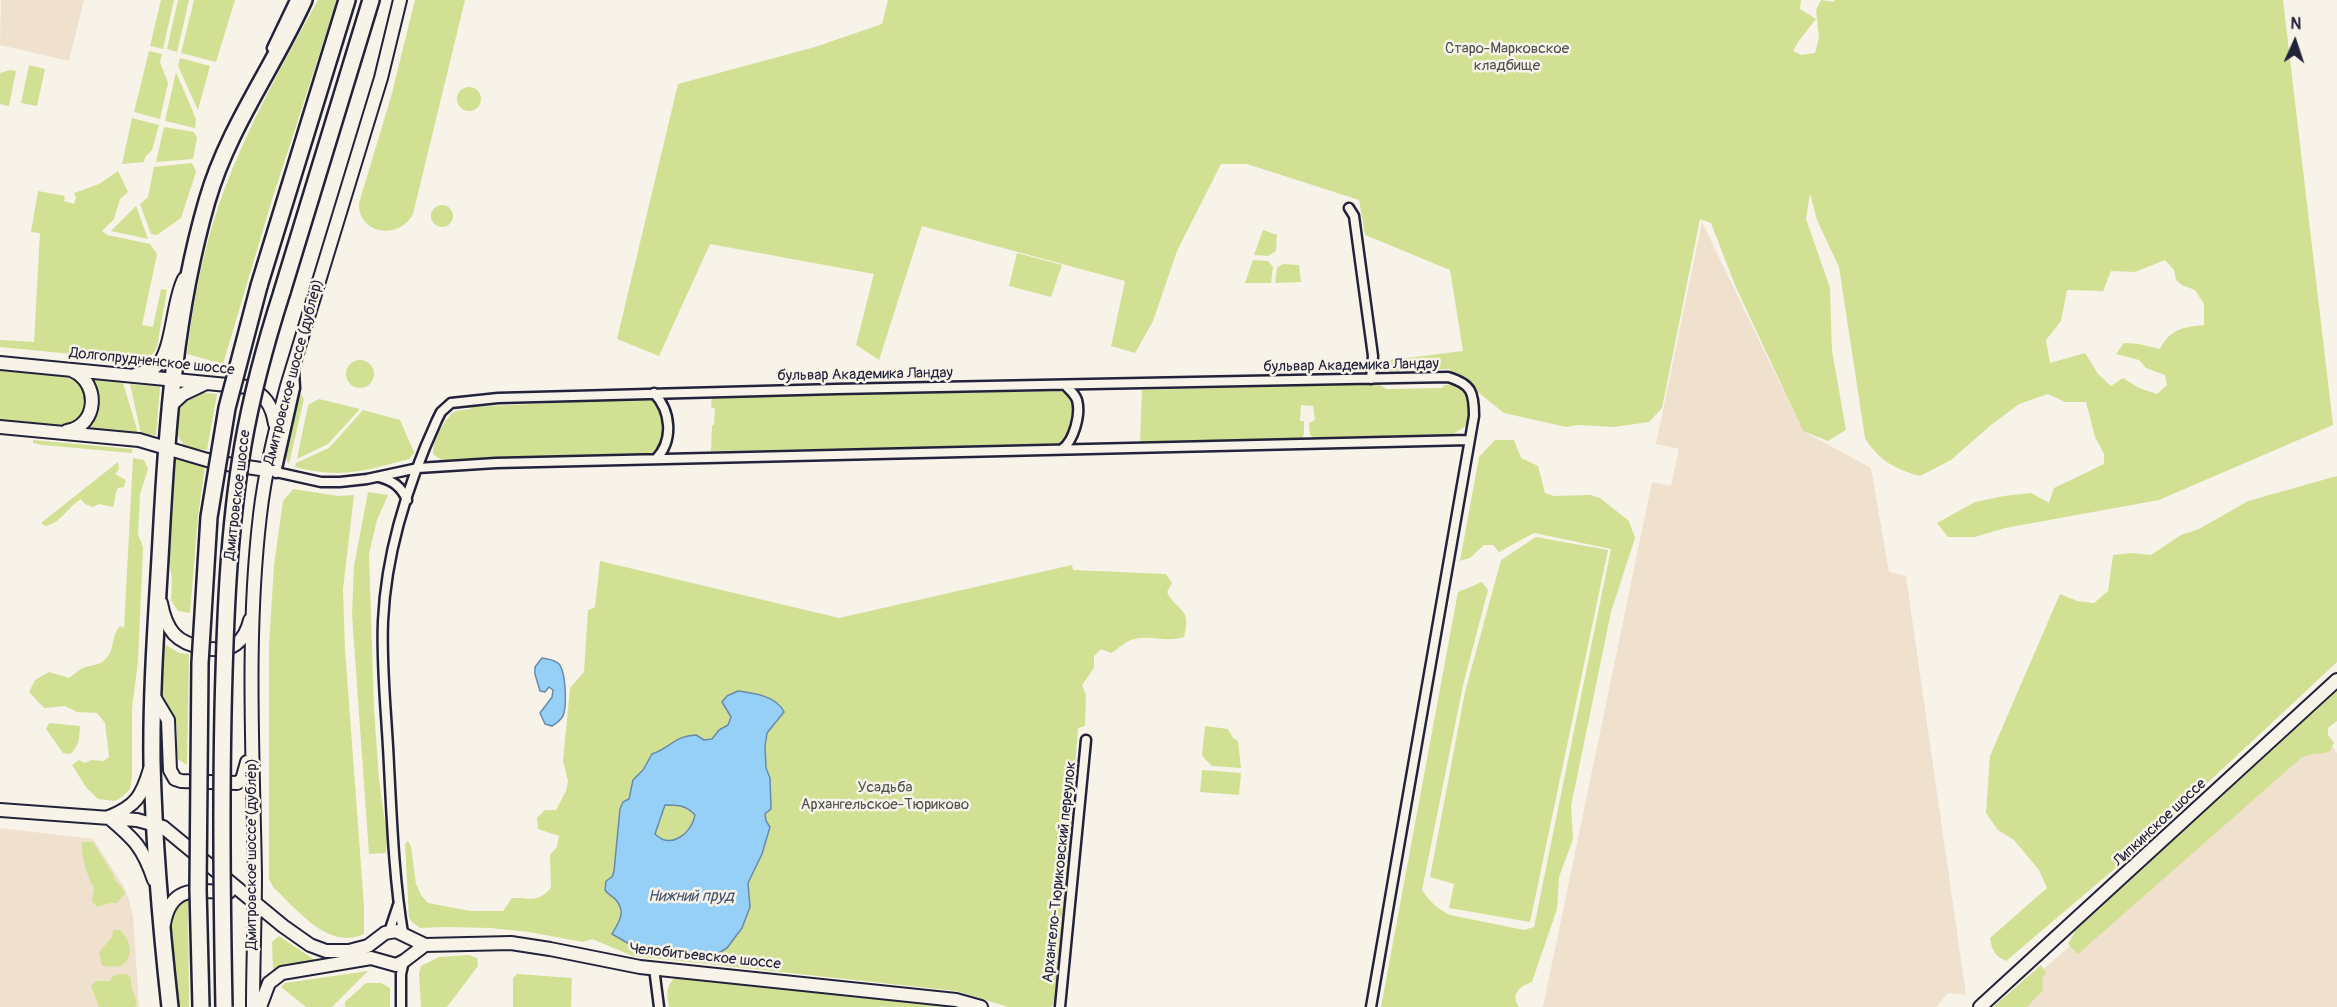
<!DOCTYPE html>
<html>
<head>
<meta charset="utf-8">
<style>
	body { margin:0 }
	#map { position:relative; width:2337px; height:1007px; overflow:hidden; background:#f7f3e8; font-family:Pangolin,sans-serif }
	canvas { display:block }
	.north { position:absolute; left:2265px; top:12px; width:60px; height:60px; -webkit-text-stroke:4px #f7f3e8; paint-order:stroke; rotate:3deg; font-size:16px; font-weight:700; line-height:24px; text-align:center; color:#22223b }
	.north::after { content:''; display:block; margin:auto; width:21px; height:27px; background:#22223b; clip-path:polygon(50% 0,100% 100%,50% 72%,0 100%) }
</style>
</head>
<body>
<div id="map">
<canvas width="2337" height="1007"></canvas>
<div class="north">N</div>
</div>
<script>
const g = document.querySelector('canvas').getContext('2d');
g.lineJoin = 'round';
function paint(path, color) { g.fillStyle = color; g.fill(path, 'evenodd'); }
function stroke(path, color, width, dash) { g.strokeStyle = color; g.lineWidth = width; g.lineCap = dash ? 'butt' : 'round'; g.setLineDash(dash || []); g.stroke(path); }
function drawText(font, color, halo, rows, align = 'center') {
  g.font = font + ' Pangolin,sans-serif'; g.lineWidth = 5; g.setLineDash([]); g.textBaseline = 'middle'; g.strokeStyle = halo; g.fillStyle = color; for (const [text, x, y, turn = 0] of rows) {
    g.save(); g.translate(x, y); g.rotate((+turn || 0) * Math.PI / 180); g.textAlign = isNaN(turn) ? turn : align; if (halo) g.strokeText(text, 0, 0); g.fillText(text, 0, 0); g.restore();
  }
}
const built = new Path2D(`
	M1,0H84L69,61L0,45Z
	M1702,222L1803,431L1871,468L1889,572L1906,576L1966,995L1948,993L1936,1007H1543L1652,482L1671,486L1679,449L1656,444Z
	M2317,727L2337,753V1007H2001Z
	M0,828L93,839L123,885L129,900L133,916L139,1007H0Z`);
const green = new Path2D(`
	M161,0H174L163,49L150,46Z
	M178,0H189L177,52L167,49Z
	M194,0H235L216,62L181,53Z
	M318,0H337L272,200L223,364L187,354C193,300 204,245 223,193C248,126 283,63 318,0Z
	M415,0H465L413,214C400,240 358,235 359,203L391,97Z
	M888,0H1801L1800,9L1816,19L1798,42L1793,51L1801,55L1815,53L1819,38L1816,10L1821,0L1834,2V0H2283L2333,425L2159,500L2005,528L1975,537H1948L1937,523L1975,502L2004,496L2031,493L2049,503L2054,488L2104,464V454L2095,437L2086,402H2065L2048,394L2019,404L1991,425L1951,460L1920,476C1895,469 1878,460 1865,438L1839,267L1817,220L1810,193L1806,219L1830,288L1832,351L1846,430L1828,441L1803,431L1735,285L1711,223L1700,219L1662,408L1649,422L1614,427L1577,425L1566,427L1504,413L1479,393L1466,378L1456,376L1449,369L1387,371L1383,367L1382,361L1463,351L1450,270L1365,235L1359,200L1247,164H1221L1177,251L1153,321L1135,353L1111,346L1125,281L922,226L879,360L856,345L874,274L710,244L659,356L617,339L678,84L815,47L882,24ZM2165,260L2174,270L2176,280L2182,285L2195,290L2204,304V325C2183,327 2170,329 2160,349L2139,344L2124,343L2116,354L2139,360L2146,368L2165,375L2167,385L2157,394L2139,388L2123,378L2111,386L2098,374L2085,353L2050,363L2046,340L2061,321L2067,290L2103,291L2111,271L2135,272Z
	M149,51L162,54L160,62L168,83L160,119L134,112Z
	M180,58L210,66L198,110L178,66Z
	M29,65L45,69L37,106L21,103Z
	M10,70L16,71L9,106L0,104V73Z
	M176,72L196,119L195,128L165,121Z
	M457 99a12 12 0 1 1 24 0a12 12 0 1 1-24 0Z
	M132,118L159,125L152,150L145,157L144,162L122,164Z
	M164,127L194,132L197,138L193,159L156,162Z
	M192,163L196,172L181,218L157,235L151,234L140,204L148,197L154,167Z
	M118,171L128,192L120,199L114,219L102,231L107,235L150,244L157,254L142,325L153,327L161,289L167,290L157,347C152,358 146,360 134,360L0,347V340L34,342L40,233L31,232L38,191L65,196L64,201L74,204L76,197L74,193L99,184Z
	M431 216a11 11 0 1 1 22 0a11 11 0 1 1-22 0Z
	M136,206L148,239L111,231Z
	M1263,230L1277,235L1276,251L1268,256L1254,255Z
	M1017,253L1062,265L1051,297L1009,286Z
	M1253,260L1268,261L1273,267L1271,283H1245Z
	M1283,264L1299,265L1301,282L1275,283L1277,268Z
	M346 374a14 14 0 1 1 28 0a14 14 0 1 1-28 0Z
	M0,371C36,374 110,366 77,423L64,427L0,420Z
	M93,380L123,383L137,429L136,434L87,429C92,411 103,399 93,380Z
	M130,384L160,387L156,435L141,434Z
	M1379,384L1386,389L1442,388L1445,385H1460C1472,397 1472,410 1466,426L1453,434L1314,438L1310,435L1309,423L1315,420L1313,406L1301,405L1300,421H1304V434L1302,438L1140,443L1142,390Z
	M1059,391L1066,393L1073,406L1067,437L1056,445L711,451L712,426L714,424L715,409L711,407L712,397Z
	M194,392L217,394L207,450C201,449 193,449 188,447C173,440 172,411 183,400C186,397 191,394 194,392Z
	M297,394L302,395L304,399L289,464C279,451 294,410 297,394Z
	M648,398L659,405L662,417L661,445L651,454L499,457L443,461L433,454C432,441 445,418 455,411L471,409L472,407Z
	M319,399L360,409L328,444L297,459L308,405Z
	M363,410L400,420L413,450L415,452L409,459C363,471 343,479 295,467L296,463L329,448Z
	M33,440L132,449V453L42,445L33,443Z
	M1495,440H1514L1521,458L1538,466L1545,493L1554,496L1591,495L1600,498L1629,521L1635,538L1611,612L1571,806L1573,839L1559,877L1557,909L1532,982C1520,986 1510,994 1519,1007H1381L1458,592L1482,582L1488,590L1463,685L1422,890C1428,900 1439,910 1450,915L1524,930L1534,927L1611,549L1534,533L1499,552L1493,545H1484L1470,558L1460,561L1479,457Z
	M175,457L205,467L198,516L190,613L178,611L171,600L172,579L168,555Z
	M133,458L144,460L148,469L140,494L138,534L143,547L138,662L132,708V777L130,789L122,797L115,801L98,799L86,787L72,765L79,760L85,763L91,760L104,761L109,757L105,723L97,713L77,712L65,706L44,708L29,692L35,680L49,672L69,678C73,675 77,672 81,669C90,664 100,667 107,657C115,648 111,635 120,626L124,628Z
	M118,462L119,469L115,474L126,480L124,487L118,488C114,494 116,500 113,507L99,504L93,507L85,504L81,499C65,509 63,522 45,526L41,523Z
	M2337,476V662L2125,860L2006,961C1995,956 1992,951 1990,938L2047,888L2039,870L2014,840L1998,830L1986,813L1990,756L2060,594L2077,601L2094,603L2108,591L2113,555L2132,553L2151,555L2181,535L2199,529L2248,501Z
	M293,489L338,496L354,495L343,589L345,649L364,906V934C328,951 296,908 273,887L269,879V646L274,565L283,501Z
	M368,492L388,495L377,520L369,554L374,709L379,779L387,838L386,853L369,854L352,615L354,566Z
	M1536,537L1608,550L1530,922L1449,908L1454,884L1430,877L1465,692L1501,560Z
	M600,561L839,618L1072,565L1073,570L1166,574L1172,583L1167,592C1178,613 1192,607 1184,637C1166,643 1148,634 1131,640C1124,642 1117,650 1111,653L1101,649L1094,656V668L1082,685L1086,695L1085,726L1078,728L1058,991L1057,998L1051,1007H1008L956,991L633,956L592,939L583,942L529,932L490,928L445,927L420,928L412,922L409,917L405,844L408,841L411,846L416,884L421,895L428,903L470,911H503L512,898C531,897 536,904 551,888L550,855L557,847L559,836L538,829L537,818L545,810H556L566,791L568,781L563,761L570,688L584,672L588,610L595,607Z
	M163,643L179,653L189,654L187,765L176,758L177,729L174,714L161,694Z
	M2337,688V721L2328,728V735L2334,743L2330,751C2318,756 2315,751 2301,758L2078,954L2068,944L2077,928Z
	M49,723L80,726C79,737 80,746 70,754L63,753L46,729Z
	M1205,726L1228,729L1233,738L1238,741L1241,768L1212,766L1202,756Z
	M1202,770L1241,773L1239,795L1200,792Z
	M82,842H93L113,874L115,880L120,885L125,893L117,903H110L97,907L92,901L94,888C87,875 81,858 82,842Z
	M188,899L189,1007H176L170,922L176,907Z
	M113,930H120C129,938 136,956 122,965C117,968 108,966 102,966L99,952L112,937Z
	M279,936L319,963L273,969L272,942Z
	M469,955L477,958L478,966L447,1007H421L419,974L421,966L439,957Z
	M2041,965L2046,973L2042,979L2043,990L2027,1007H1993Z
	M368,971L332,1007H306L281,987L285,983Z
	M119,974H126L131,978V985L137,1003L135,1007H99L91,986L96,981H109L113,976Z
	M517,974L572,978L571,1007H513V978Z
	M678,976L958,1006L963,1007H669C667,994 665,984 678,976Z
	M366,983H381L390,988V1007H345V1002Z`);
const water = new Path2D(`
	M542,658C548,659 554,659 559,664C566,672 567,707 563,716C560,721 557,723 552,726L545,724L540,713L552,697L553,690L549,687L545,692L540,691L535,674V667Z
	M738,691C753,693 777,696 784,712L767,733L765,746L766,768L770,778L771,809L765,814L766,821L770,827L762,854L748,883L750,907L742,928L727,948L717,954L703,956L664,954L638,949L612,934C618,923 627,913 616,900C613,896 608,895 605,890L606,881L612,877L614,871L620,809L623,802L629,799L633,780L643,770L652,754C672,747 674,736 696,735L704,740L712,739L719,730L728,725L731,717L722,702L727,696ZM665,805C678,805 686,805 695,815C692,833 671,850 655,834Z`);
const street = new Path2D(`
	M272,48L295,0
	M1349,208L1354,216L1373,356L1371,379
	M654,393C671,411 674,440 656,459
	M1062,449C1074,441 1081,414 1077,400C1075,394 1069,389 1065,385
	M267,470L321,482H340L367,479L418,468L496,463L1469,440
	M276,473L295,388L294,370
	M379,477C393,481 401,486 407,500
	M389,932L398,905
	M403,933C394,878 392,822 389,766C387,718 381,669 383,621C386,553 409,481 437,420L441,412L451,403L498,398L836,389L1448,377C1472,384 1474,393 1474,416L1371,1007
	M654,968L659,1007
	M401,1007V974L404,961
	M1060,1007L1086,740`);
const secondary = new Path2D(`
	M0,363L248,387C265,395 272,405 275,424
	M137,374C142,373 150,371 155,367C173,355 172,301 184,279
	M170,406L183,394L204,384
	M0,427L139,440L214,462L267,470
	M67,431C98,426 100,383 73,371
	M161,603C163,614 166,625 174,634C186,647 221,655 236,644C244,638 248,629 250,620
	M153,695L168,720L170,770L175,779L181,781L237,783L242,780L247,762
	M0,810L137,820L163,827L283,926L310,945L326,951H349L368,946L385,933L396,931L425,945L511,943L550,949L640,967L956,1000L981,1007
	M108,817C134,839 143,847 154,880
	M109,817C136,806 142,796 150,769
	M164,924C171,884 197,891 229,892
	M253,1007C253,963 255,919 255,875C253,755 246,634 260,515C265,471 276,428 287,386L381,78L400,0
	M260,1007L269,983L282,973L371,958L396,965L404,961L425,945
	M1980,1007L2337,680`);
const highway = new Path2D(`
	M259,286L347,0
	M282,292L371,0
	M170,1007C161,926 154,845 152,763C151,689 157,614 161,540C167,426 175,311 207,201C228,128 273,68 304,0`);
const highwayBridge = new Path2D(`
	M201,1007L198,889L200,663L209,517L227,408L259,286
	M224,1007C222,908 221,811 223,712C225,623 228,533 243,445C252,393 266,342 282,292`);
const parkNames = [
	["Старо-Марковское",1507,49],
	["кладбище",1507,66],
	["Усадьба",885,788],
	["Архангельское-Тюриково",885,805]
];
const streetNames = [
	["Долгопрудненское шоссе",152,362,6],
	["бульвар Академика Ландау",1351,366,-1],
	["Дмитровское шоссе (дублёр)",294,372,-75],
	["бульвар Академика Ландау",865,375,-1],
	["Дмитровское шоссе",238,495,-83],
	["Липкинское шоссе",2160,823,-43],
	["Дмитровское шоссе (дублёр)",252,854,-90],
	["Архангело-Тюриковский переулок",1060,872,-84],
	["Челобитьевское шоссе",705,957,6]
];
const waterNames = [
	["Нижний пруд",691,897]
];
paint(built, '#f0e1ce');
paint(green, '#d2e094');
paint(water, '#96d0f6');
stroke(water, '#688aab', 1.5);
stroke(street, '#22223b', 13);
stroke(secondary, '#22223b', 16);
stroke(highway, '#22223b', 20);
stroke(street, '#f7f3e8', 8);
stroke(secondary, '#f7f3e8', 12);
stroke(highway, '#f7f3e8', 15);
stroke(highwayBridge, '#22223b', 20, []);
stroke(highwayBridge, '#f7f3e8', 15);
drawText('15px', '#4e5251', '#f7f3e8', parkNames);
drawText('15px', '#22223b', '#f7f3e8', streetNames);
drawText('italic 16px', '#455673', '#f7f3e8', waterNames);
</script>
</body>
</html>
